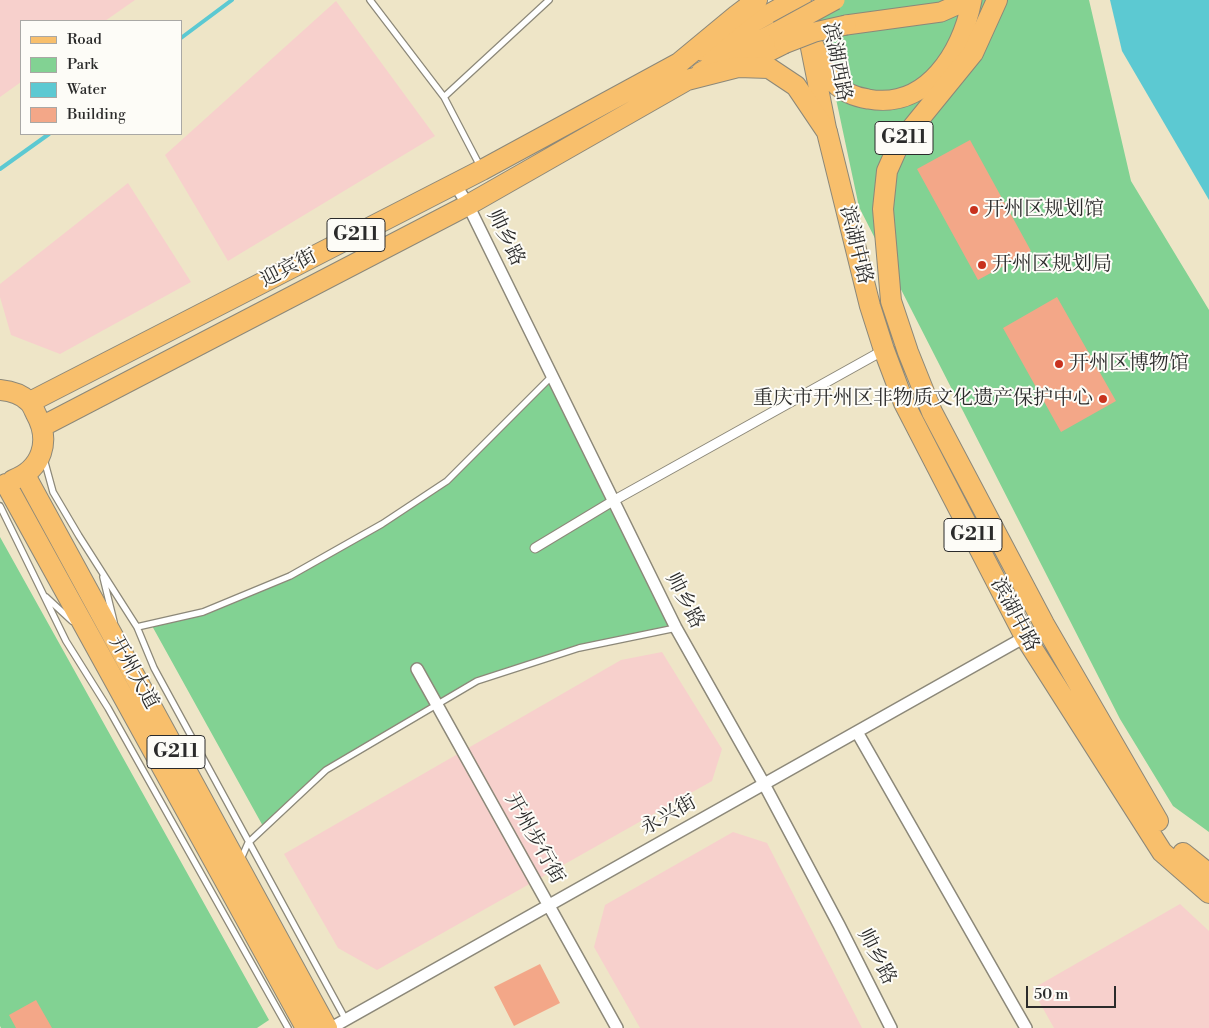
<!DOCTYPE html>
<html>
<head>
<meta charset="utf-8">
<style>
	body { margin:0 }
	#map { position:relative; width:1209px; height:1028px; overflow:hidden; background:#eee5c7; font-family:"Libre Bodoni",serif }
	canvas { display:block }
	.legend { position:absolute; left:20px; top:20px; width:162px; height:115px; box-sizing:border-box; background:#fdfcf7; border:1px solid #a9a8a5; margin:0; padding:6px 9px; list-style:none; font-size:15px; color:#2b2b2b }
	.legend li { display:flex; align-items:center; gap:10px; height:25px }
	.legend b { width:25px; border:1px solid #a9a8a5 }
	.scale { position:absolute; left:1026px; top:986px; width:90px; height:22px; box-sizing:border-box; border:2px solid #2b2b2b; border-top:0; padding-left:6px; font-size:15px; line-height:18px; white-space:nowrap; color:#2b2b2b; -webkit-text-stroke:4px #fdfcf7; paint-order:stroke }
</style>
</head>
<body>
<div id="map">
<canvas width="1209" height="1028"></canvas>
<ul class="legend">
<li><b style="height:6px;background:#f8bf6c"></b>Road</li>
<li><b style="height:14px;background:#82d293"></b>Park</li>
<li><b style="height:14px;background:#5cc9d2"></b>Water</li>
<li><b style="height:14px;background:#f3a788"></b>Building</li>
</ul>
<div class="scale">50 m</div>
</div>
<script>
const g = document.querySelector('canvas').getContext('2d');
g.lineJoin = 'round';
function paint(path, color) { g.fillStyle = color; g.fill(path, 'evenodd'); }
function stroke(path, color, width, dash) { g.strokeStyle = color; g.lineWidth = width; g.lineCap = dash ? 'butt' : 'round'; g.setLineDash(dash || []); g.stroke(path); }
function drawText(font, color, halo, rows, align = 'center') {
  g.font = font + ' "Libre Bodoni","Noto Serif SC",serif'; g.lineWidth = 4; g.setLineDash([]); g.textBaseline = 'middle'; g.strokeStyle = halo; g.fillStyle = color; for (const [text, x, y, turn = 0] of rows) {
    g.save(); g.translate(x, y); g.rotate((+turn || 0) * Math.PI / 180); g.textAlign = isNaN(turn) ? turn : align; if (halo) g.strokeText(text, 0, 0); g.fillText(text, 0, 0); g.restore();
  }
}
const built = new Path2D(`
	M0,0H135L105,21H21V82L0,97Z
	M336,1L435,136L228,261L165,155Z
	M128,183L191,282L60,354L11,335L0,297V284Z
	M662,652L722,749L712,781L377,970L338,948L284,854L621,660Z
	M733,832L767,843L862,1028H640L594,947L605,905Z
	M1180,904L1209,931V1028H1054L1032,989Z`);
const green = new Path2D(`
	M815,0H1089L1131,181L1209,310V832L1173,806L1120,719L859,207Z
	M552,376L676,628L579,648L477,681L326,770L264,828L151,624L203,612L290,576L382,524L447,481Z
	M0,537L269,1020L257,1028H1L0,1026Z`);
const water = new Path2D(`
	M1110,0H1209V200L1122,51Z`);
const stream = new Path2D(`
	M181,38L232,0
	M0,169L49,134`);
const building = new Path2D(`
	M970,140L1031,251L978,280L917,169Z
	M1057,297L1116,401L1061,432L1003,328Z
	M540,964L560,1003L514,1026L494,987Z
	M36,1000L52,1028H16L9,1015Z`);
const service = new Path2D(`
	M370,0L444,97L480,166
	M444,97L549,0
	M44,459L53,492L79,536L137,627L154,668L346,1020
	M0,506L66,641L108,708L288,1028
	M103,577L114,622
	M46,597L72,621
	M137,627L203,612L290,576L382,524L447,481L552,376
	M241,859L248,843L326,770L477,681L579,648L676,628`);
const pedestrian = new Path2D(`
	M535,548L613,501L884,350`);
const minor = new Path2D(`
	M455,184L468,205L676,628L764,784L839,925L891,1028
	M417,669L617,1028
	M857,732L1026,1028
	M331,1028L1025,637`);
const primary = new Path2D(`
	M801,0L827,131
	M846,25L941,12L968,0
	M806,28C814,44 821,65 831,79C839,91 855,97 868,99C928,110 962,51 972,0
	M702,51L794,0
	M738,67L784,44
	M701,72L778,31`);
const trunk = new Path2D(`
	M997,0L973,53L899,144L887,171L883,209L891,301L908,352L932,412L1044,624L1158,821
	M0,390C10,391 21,394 28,401C32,404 34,410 36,414C51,441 42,469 13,480
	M30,402L482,170L679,63L737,15L757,0
	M43,426L468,205L687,80L738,67L769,68L796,86L827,132L870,306L884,350L904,403L1025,637L1162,852L1209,893
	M25,475L327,1028
	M6,484L306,1028
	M1183,853L1209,874`);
const primaryBridge = new Path2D(`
	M778,31L835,0
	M784,44L815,32L846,25`);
const markers = [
	[974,210,5,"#c8321e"],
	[982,265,5,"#c8321e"],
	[1059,364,5,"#c8321e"],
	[1103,399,5,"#c8321e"]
];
const shields = [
	[904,138,58],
	[356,235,58],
	[973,535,58],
	[176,752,58]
];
const shieldNames = [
	["G211",904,138],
	["G211",356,235],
	["G211",973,535],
	["G211",176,752]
];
const streetNames = [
	["滨湖西路",836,62,79],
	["帅乡路",505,238,64],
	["滨湖中路",855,245,76],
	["迎宾街",289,269,-27],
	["帅乡路",684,601,63],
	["滨湖中路",1014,615,62],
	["开州大道",133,673,61],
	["永兴街",669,816,-29],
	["开州步行街",534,839,61],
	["帅乡路",876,957,63]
];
const poiNames = [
	["开州区规划馆",984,210],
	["开州区规划局",992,265],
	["开州区博物馆",1069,364],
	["重庆市开州区非物质文化遗产保护中心",1093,399,"right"]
];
paint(built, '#f7d0cc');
paint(green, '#82d293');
paint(water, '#5cc9d2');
stroke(stream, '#5cc9d2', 4);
paint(building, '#f3a788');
stroke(service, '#8c8879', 8);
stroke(pedestrian, '#8c8879', 11);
stroke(minor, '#8c8879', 14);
stroke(primary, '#8c8879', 21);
stroke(trunk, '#8c8879', 22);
stroke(service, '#fff', 5.5);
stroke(pedestrian, '#fff', 9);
stroke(minor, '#fff', 11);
stroke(primary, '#f8bf6c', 19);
stroke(trunk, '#f8bf6c', 20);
stroke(primaryBridge, '#8c8879', 21, []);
stroke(primaryBridge, '#f8bf6c', 19);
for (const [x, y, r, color] of markers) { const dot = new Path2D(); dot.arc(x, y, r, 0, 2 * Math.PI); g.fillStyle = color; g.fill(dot); stroke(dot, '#fdfcf7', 2); }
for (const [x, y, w] of shields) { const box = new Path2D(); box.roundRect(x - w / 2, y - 16.5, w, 33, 4); g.fillStyle = '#fdfcf7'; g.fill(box); stroke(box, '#2b2b2b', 1); }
drawText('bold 19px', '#2b2b2b', null, shieldNames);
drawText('20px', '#2b2b2b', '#fdfcf7', streetNames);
drawText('20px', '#2b2b2b', '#fdfcf7', poiNames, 'left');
</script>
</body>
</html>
